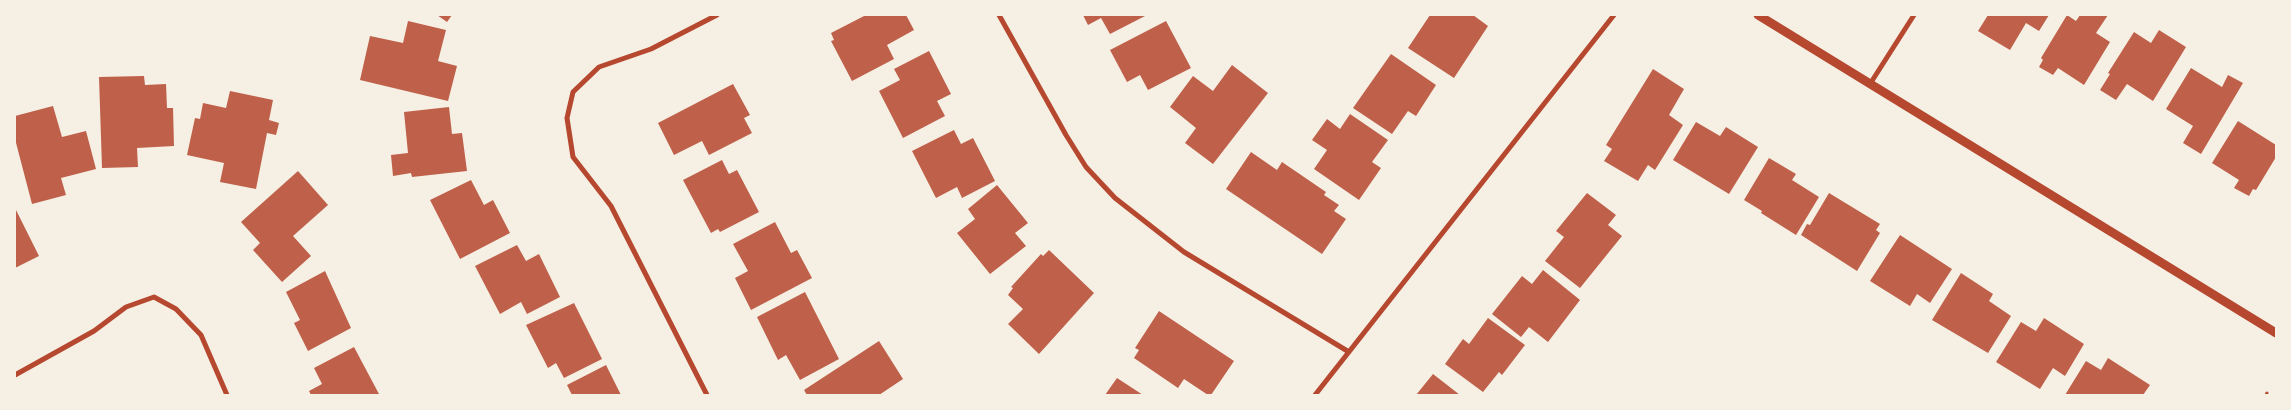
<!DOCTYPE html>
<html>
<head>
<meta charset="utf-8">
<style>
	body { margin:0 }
	#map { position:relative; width:2291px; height:410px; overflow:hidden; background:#f6efe4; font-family:"Playfair Display",serif }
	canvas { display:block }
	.frame { position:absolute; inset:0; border:16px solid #f6efe4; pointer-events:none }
</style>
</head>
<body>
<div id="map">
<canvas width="2291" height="410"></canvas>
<div class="frame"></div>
</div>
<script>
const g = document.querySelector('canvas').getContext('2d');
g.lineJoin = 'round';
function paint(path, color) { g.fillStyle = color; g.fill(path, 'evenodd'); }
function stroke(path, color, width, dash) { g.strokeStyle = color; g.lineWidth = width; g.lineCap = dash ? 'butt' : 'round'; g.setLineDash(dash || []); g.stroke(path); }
const building = new Path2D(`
	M437,15H452L447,22Z
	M866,15H906L914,30L887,45L894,59L852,81L831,41L834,40L831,33Z
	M1083,15H1147L1110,34L1101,18L1088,25Z
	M1430,15H1473L1488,26L1454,78L1408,48Z
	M1988,15H2049L2039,31L2026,23L2010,50L1978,31Z
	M2067,15L2076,21L2080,15H2108L2096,33L2110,42L2084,85L2058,68L2053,75L2039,67L2043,60L2041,58Z
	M408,21L446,30L438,61L457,66L448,101L360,80L370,36L403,43Z
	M1166,21L1191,68L1148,90L1140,75L1127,82L1110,50Z
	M2159,30L2186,47L2153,101L2127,84L2116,100L2100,90L2110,74L2108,73L2134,32L2151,43Z
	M929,51L951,94L937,101L945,116L903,138L879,91L900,80L894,69Z
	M1391,54L1436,85L1416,116L1408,111L1392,134L1353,108Z
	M1232,65L1268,93L1213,164L1185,143L1196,128L1170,107L1193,76L1213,91Z
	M2191,68L2222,87L2228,75L2243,83L2201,154L2183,143L2193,126L2166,109Z
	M1653,69L1684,89L1669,115L1683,125L1655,170L1648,165L1638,181L1604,161L1612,149L1606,145Z
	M144,76L145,85L166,84L167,108H173L174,146L137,148L138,167L102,168L99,77Z
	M733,84L750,115L744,118L752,133L709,155L702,141L674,155L658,123Z
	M230,91L273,100L269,120L279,123L276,135L267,133L256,189L220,182L224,163L187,155L195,118L200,119L203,103L226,108Z
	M53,106L62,137L86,131L96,169L61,178L66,195L32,204L15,139V116Z
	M449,107L452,134L462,133L467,171L412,177L411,173L393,176L391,155L408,153L404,112Z
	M1350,114L1388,140L1372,162L1381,168L1359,200L1314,169L1327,150L1312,140L1327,119L1340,129Z
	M2238,121L2276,145V157L2256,190L2253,189L2249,196L2234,188L2239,180L2212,163Z
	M1696,122L1720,136L1726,127L1758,147L1729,194L1673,160Z
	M954,130L961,144L973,138L995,181L962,198L957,187L936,198L912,151Z
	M1251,152L1277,170L1282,162L1326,192L1324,195L1339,205L1334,211L1346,219L1322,254L1226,189Z
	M1769,158L1796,174L1792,180L1819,197L1796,235L1761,213L1762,211L1744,200Z
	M722,160L729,174L737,170L759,212L720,232L718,229L711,233L683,180Z
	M298,171L328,205L293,236L311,256L282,282L253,250L260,243L241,222Z
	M471,180L484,205L493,200L510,233L460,259L430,200Z
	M997,185L1028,223L1015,233L1026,246L990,274L957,233L975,219L968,209Z
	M1587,193L1616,215L1608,225L1622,236L1580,288L1545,261L1564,237L1556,231Z
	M1829,193L1880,224L1876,230L1880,233L1857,271L1801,235L1807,224L1810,225Z
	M15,208L39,256L15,268Z
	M775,222L791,253L797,250L812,278L751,310L735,278L748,271L733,244Z
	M1900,235L1952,269L1930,303L1917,294L1910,306L1870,281Z
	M517,245L526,261L539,254L560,297L527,314L521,302L500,314L475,266Z
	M1049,250L1094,293L1039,354L1008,324L1023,309L1008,295L1013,288L1011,287L1041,254L1043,256Z
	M1543,270L1580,300L1548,342L1529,327L1521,337L1492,314L1522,276L1532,284Z
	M325,271L351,328L308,351L294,323L300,320L286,292Z
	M1961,273L1993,294L1989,301L2011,316L1988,353L1932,320Z
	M805,292L839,359L800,380L786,355L778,360L757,317Z
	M574,303L602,359L564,378L556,363L548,368L526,325Z
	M1159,311L1234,361L1211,395H1208L1184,379L1178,388L1134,358L1139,350L1135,348Z
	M1488,318L1525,345L1502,375L1499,372L1483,392L1445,364L1463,339L1469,344Z
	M2044,318L2084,344L2065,376L2053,368L2040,389L1996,362L2021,322L2036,331Z
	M879,341L903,379L879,395H807L804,390Z
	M354,347L379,394L311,395L309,391L322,384L314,368Z
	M2108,358L2150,385L2143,395H2065L2086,361L2101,370Z
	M606,365L621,395H572L567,385Z
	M1433,374L1460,395H1416Z
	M1117,378L1143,395H1105Z`);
const path = new Path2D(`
	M2266,395L2267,393`);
const minor = new Path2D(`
	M999,15L1066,135L1086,167L1115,198L1184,252L1349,352
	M1870,84L1914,15
	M15,375L94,331L126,307L154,297L176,309L201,335L227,395
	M707,395L611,206L573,157L567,118L573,92L599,67L651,49L717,15
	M1315,395L1614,15`);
const tertiary = new Path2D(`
	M1758,15L2276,333`);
paint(building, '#bf614a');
stroke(path, '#b5482f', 3);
stroke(minor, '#b5482f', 5);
stroke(tertiary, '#b5482f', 9);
</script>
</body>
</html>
